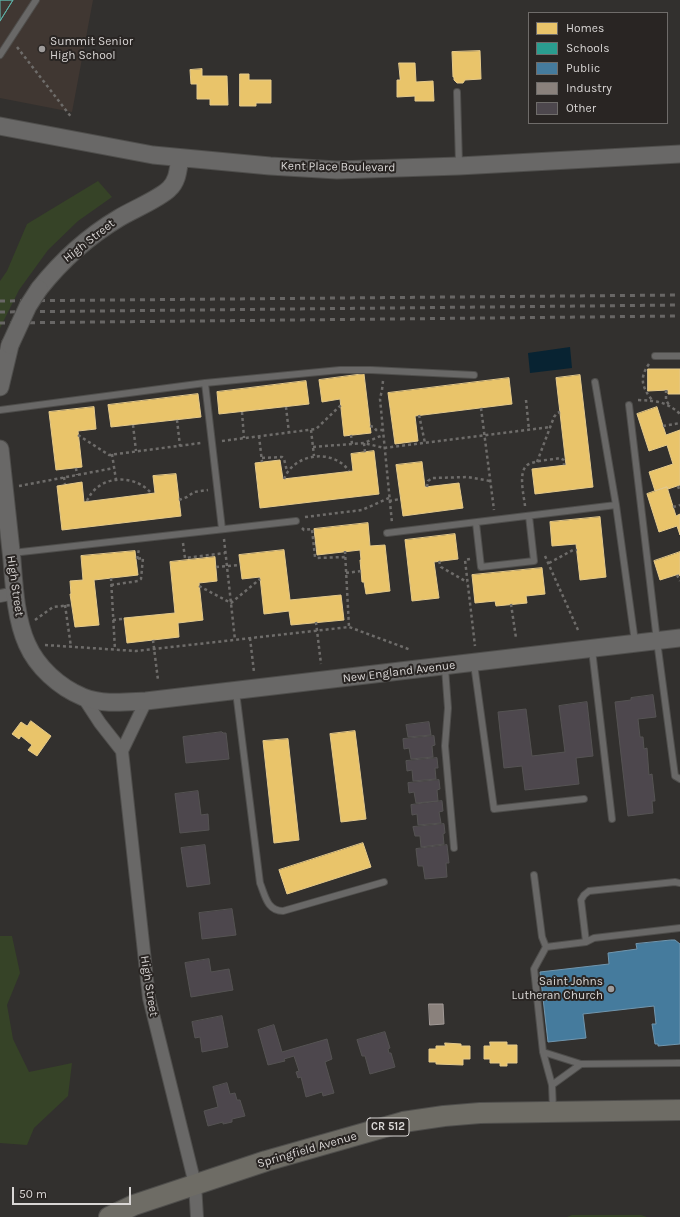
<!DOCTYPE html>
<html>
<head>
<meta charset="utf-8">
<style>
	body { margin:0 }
	#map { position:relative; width:680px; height:1217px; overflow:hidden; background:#32302e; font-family:Karla,sans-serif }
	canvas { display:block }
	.legend { position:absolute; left:528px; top:12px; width:140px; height:112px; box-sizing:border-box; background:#292523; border:1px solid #6f6c6a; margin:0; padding:5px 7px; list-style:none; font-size:12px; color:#d9d6d5 }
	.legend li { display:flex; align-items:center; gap:8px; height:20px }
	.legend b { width:20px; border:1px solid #6f6c6a }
	.scale { position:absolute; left:12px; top:1187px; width:119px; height:18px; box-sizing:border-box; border:2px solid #d9d6d5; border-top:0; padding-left:5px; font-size:12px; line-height:14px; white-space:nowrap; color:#d9d6d5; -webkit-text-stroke:3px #292523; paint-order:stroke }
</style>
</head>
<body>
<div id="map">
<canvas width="680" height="1217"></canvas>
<ul class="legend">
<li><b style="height:11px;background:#e9c46a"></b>Homes</li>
<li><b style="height:11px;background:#2a9d8f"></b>Schools</li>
<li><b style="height:11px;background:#457b9d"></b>Public</li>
<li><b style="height:11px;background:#8a817c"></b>Industry</li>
<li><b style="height:11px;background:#4d474d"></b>Other</li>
</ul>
<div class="scale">50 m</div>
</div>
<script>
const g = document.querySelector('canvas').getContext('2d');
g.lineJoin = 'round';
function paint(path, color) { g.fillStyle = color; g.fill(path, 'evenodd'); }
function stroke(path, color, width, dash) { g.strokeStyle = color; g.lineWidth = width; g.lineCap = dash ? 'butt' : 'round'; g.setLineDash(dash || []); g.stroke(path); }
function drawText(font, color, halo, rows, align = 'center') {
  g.font = font + ' Karla,sans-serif'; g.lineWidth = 4; g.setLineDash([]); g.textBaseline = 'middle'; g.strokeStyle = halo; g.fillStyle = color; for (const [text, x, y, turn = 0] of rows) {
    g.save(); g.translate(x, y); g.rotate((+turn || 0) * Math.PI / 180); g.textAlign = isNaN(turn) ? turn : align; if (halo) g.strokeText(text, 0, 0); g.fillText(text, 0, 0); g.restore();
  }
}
const built = new Path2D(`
	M0,0H93L72,112L0,98Z`);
const green = new Path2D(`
	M98,181L112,197L78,221L48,250L19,290L0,328V281L7,271L27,224Z
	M0,936H12L20,973L7,1005L13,1039L29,1072L72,1063L68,1096L34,1128L27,1145L0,1143Z
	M572,1215H641L647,1217H567Z`);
const water = new Path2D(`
	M570,347L572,368L530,373L528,353Z`);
const homes = new Path2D(`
	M480,51L481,79L465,80L463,83H457L454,80V77H453L452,52Z
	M399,63H415L416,82L433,81L434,101H415V96L397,97V80H400Z
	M202,69V76H227L228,105H210V99H197V84H191L190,70Z
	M240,74H249V80H271V103H256V106H240Z
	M648,369H680V394H668V390L648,391Z
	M364,374L371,433L344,436L340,399L322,402L319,380Z
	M580,375L593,487L535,494L532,469L566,465L556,378Z
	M509,378L512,404L415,416L418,441L395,444L388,393Z
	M306,381L309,404L219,414L217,392Z
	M198,394L201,417L111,427L108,405Z
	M94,407L96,429L78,431L82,467L56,470L49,412Z
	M657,407L666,435L680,430V485L668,489L667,487L655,491L649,472L673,464L667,445L649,451L637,414Z
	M374,451L379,494L260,508L255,463L280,460L283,479L353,471L351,454Z
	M422,462L425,487L459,483L463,508L403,516L396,465Z
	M176,474L181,516L62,530L57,486L82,482L84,502L155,493L153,476Z
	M667,487L676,516L680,514V535L677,526L659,532L647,494Z
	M600,517L606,577L580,580L576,544L552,546L550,522Z
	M368,523L370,546L385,545L390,591L366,594L364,582H362L360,560H361L360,550L317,555L314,529Z
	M455,534L458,559L434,562L439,598L412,601L405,540Z
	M284,550L290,600L341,595L344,620L291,625L289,611L264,614L260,577L242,579L239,555Z
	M135,551L138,575L94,580L99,625L75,627L70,594H71L70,581L83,580L81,556Z
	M680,552V576L679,574L660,580L654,561Z
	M215,557L217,581L199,583L203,620L178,623L179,637L127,643L124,618L175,613L170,562Z
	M542,568L545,594L526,596L527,603L496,606L495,601L475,603L472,575Z
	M31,721L51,736L37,756L28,750L32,745L21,736L19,739L12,734L21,722L27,726Z
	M355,731L366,819L341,822L330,734Z
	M288,739L299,840L274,843L263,741Z
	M363,843L371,867L287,894L279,870Z
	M490,1042H507V1045H517V1063H507V1066H500V1063H490V1059H484V1046H490Z
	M445,1043L461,1044V1046H470V1059H463V1065L436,1064V1062H429V1049H436V1046H445Z`);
const schools = new Path2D(`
	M0,0H13L0,21Z
	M1,0H13L0,21V1Z`);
const public = new Path2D(`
	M671,940H675L680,944V1044L658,1046V1044H655L652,1024H656L654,1006L583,1014L586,1038L548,1042L540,972L609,964L608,953L637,949L636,944Z`);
const industry = new Path2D(`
	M429,1004H443L444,1024L430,1025Z`);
const building = new Path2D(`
	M653,695L656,717L638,719L640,737H643L644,749L647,748L649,775L652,774L655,801H652L653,813L628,816L615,702L631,700V698Z
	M587,702L593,756L576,758L579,784L525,790L522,766L504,768L498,712L526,709L532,756L565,752L559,706Z
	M429,722L431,735L408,737L406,725Z
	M222,732L223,733H226L229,759L186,763L183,737Z
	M434,736L435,745L432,746L433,757L411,759L409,748L404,749L403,739Z
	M437,758L438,768H435L436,779L413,781L412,770L407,771L406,761Z
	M439,780L440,789L437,790L438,801L416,803L414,792L409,793L408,783Z
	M198,791L201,815L208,814L209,830L180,833L175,794Z
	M442,801L443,811L439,812L441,823L418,825L417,814L412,815L411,805Z
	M444,824L445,833L443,834L444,844L421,847L420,836H415L413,827Z
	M205,845L210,884L187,887L181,848Z
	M447,845L449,863H446L447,877L425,879L423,866H418L416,849Z
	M232,909L236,935L202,939L199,913Z
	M209,959L211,972L229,969L233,990L191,997L185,963Z
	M222,1016L228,1047L202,1052L200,1037L195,1038L192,1022Z
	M274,1025L282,1052L327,1039L332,1059L325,1062L334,1093L323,1096L322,1092L306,1097L301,1077L298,1078L296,1072L299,1071L294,1056L284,1059L285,1061L268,1065L258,1030Z
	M385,1032L390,1048L388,1049L389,1053H391L395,1067L370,1074L365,1056H362L357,1040Z
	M227,1083L230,1094L235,1093L237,1100H240L245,1116L232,1119V1122L223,1124V1122L208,1126L204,1111L218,1107L213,1087Z`);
const path = new Path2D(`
	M17,47L72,118
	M649,364C639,378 642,387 652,400
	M383,381L382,390L380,399L392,523
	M666,390V400L669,405
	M526,400L529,430
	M638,400C656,401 666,401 680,414
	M286,407L289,433
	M481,408L494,510
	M242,412L244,438
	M419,415L425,443
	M177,420L180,446
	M133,425L136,451
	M370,426L374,427L376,430H383
	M663,426L680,423
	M311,430L314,456
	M78,435L109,455L201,443
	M351,435L352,444
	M259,436L262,462
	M222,441L316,429L341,405
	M313,447L364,443L384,448L550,427
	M365,452L364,443L383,435
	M112,454L116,480
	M262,458L282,457L284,459L287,471
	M537,462L554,417L557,413L560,412
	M76,468L77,475
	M64,477L65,484
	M284,479C294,453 333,448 349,471
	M19,486L114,468
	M678,486L679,489H680
	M427,487L428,481L432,478L468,477L490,481
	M179,500L187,497L194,492L208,490
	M87,501C98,475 134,473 151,493
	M389,501L400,499
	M525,506C524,496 517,469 529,464C538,460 550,460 560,458L564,460V465
	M673,507L680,505
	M305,517L362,510L389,498
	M302,528L304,530L312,529L315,557L317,558L346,557
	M224,539L235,640
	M183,543L185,558L225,553
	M345,551L349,627
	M545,556L578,630
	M137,559L139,549
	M470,559L465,560L475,646
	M439,561L441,567L467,582
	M549,563L573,550H577
	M216,567L240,565
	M346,573L361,571
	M677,575L680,581
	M111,578L115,650
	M111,585L138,581L141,579L143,558L136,559
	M199,586L231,603L260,579
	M511,604L516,638
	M65,605L71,647
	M35,620L53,607L71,605
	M113,620L122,619L124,620
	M316,622L321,664
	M250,638L254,672
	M153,640L158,680
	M45,645L136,651L349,627L411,650`);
const lane = new Path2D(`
	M0,55L36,0
	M457,92L459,164
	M655,356H680
	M595,382L616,505L635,642
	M205,383L222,529
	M629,405L657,641L675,776L680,779
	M0,410L205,383L340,370H371L474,375
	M476,523L481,567L534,561L529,516
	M387,533L616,505
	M12,553L296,521
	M592,650L612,819
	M474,664L494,809L584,799
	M445,668L448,708L445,746L454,848
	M236,692L260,883C265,895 267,911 283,911L384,882
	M534,875L542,937L546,947
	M586,942L581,900L584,895L589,891L675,882L680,883
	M543,1052L581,1064
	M552,1085L581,1064L680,1063
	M553,1110L552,1085L543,1052L534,969L546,947L586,942L594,938L680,928`);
const street = new Path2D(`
	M0,596L15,593
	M83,697L100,723L122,751
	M146,701L122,751L149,998L195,1184L197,1217`);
const secondary = new Path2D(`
	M0,126L153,155L270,166L337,170L459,166L680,154
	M39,289C62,260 87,237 119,218C132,210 159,199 169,189C178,181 178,169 180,158
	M0,387L10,345
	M0,449C4,486 8,523 12,560C14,586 16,620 27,644C37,667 59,687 83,697C103,705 125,702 146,701L680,638`);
const primary = new Path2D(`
	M109,1217L134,1205L266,1161L403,1122L444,1116L480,1113L680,1110`);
const rail = new Path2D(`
	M0,301L680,295
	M0,312L680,305
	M0,323L680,316`);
const secondaryBridge = new Path2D(`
	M10,345L28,306L39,289`);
const markers = [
	[42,49,4,"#9f9c9b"],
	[611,989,4,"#9f9c9b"]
];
const shields = [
	[388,1127,42]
];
const shieldNames = [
	["CR 512",388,1127]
];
const poiNames = [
	["Summit Senior",50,42],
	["High School",50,56],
	["Saint Johns",603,982,"right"],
	["Lutheran Church",603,996,"right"]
];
const streetNames = [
	["Kent Place Boulevard",338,167,1],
	["High Street",89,241,-38],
	["High Street",15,586,82],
	["New England Avenue",399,672,-7],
	["High Street",149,986,81],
	["Springfield Avenue",307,1150,-16]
];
paint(built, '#403732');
paint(green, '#364327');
paint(water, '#082332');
paint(homes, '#e9c46a');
stroke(homes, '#e4c98a', 1);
paint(schools, '#2a9d8f');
stroke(schools, '#5eaea4', 1);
paint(public, '#457b9d');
stroke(public, '#7196ae', 1);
paint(industry, '#8a817c');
stroke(industry, '#a29a97', 1);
paint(building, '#4d474d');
stroke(building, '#555353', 1);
stroke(lane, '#4f4e4c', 8);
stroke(street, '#4f4e4c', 14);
stroke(secondary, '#4f4e4c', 19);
stroke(primary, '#4f4e4c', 22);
stroke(path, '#6e6c6a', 2.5, [3, 3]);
stroke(lane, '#696867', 6);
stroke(street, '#696867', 12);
stroke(secondary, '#696867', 17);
stroke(primary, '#6e6c65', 20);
stroke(rail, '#686665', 3, [5, 5]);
stroke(secondaryBridge, '#4f4e4c', 19, []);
stroke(secondaryBridge, '#696867', 17);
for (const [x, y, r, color] of markers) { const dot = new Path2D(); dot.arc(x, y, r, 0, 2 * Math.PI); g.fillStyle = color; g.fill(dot); stroke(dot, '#292523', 1.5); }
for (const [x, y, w] of shields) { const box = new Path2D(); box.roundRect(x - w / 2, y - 9, w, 18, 3); g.fillStyle = '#292523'; g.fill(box); stroke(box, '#d9d6d5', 1); }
drawText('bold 11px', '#d9d6d5', null, shieldNames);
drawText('12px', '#d9d6d5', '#292523', poiNames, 'left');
drawText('12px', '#d9d6d5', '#292523', streetNames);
</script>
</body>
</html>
